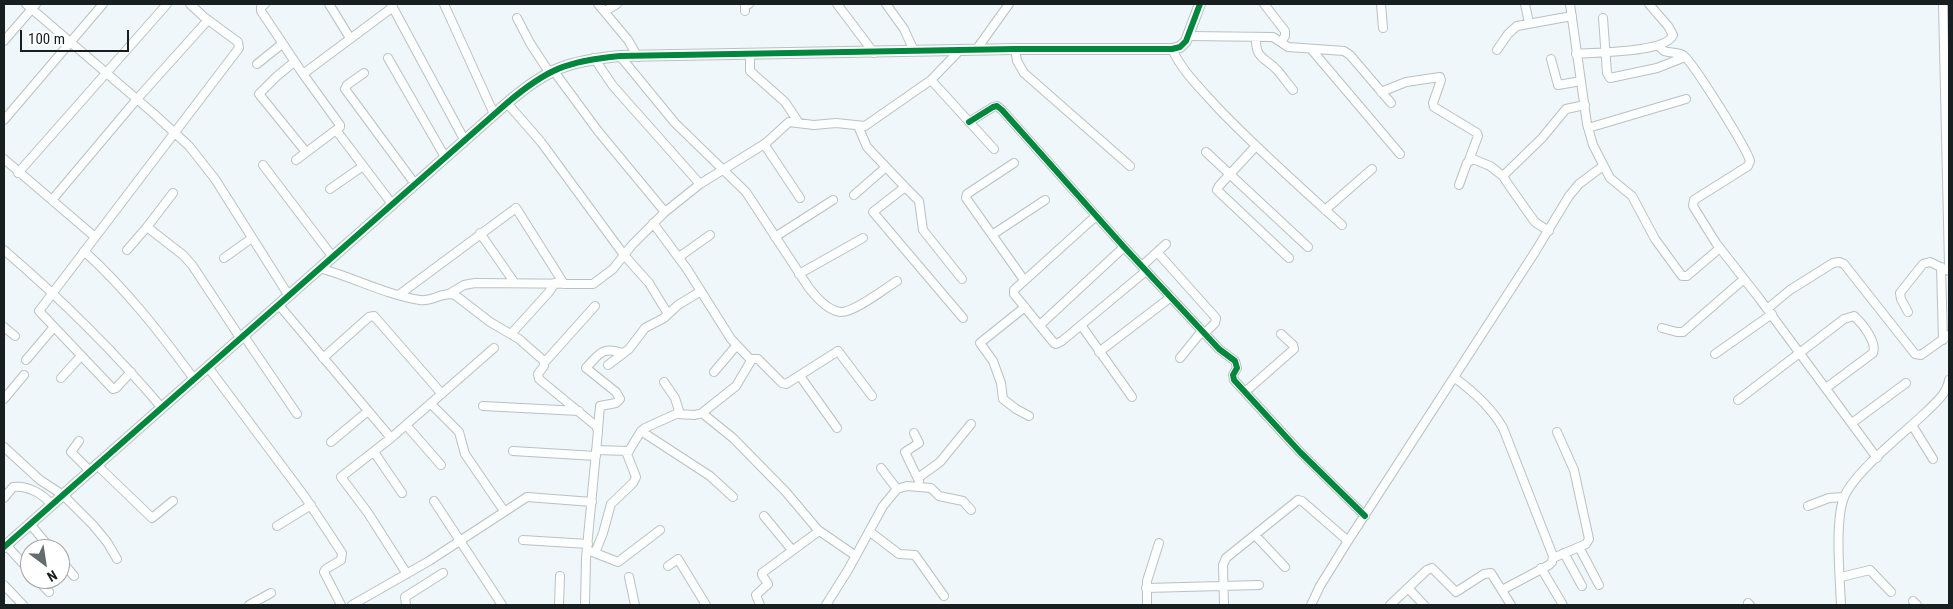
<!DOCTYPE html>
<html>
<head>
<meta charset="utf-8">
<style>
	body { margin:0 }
	#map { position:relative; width:1953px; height:609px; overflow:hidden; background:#eff7fa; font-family:"Roboto Condensed",sans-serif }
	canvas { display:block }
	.frame { position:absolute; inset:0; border:5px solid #181f20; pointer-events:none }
	.north { position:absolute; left:20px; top:539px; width:50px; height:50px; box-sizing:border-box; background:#fff; border:1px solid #a3a5a6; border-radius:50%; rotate:149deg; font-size:14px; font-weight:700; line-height:20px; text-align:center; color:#181f20 }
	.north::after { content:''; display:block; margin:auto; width:18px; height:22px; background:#636b6c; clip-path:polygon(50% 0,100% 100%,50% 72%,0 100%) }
	.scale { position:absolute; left:20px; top:30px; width:109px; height:22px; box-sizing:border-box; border:2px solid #181f20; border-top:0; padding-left:6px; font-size:15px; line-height:18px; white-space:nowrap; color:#181f20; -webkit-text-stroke:4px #fff; paint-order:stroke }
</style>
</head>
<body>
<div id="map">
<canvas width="1953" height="609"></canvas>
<div class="frame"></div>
<div class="north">N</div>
<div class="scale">100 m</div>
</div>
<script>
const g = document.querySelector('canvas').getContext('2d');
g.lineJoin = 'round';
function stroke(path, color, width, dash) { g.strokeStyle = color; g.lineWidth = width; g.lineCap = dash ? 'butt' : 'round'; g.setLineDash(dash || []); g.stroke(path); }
const minor = new Path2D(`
	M26,4L153,113L189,146L215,179L289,296
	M265,4L261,7V11L303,74L340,125V127L336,130L392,204
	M329,4L350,38
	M391,4L465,141
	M444,4L494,114
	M598,4L628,40L638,57
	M837,4L874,53
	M886,4L904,29L914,51
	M1264,4L1285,31V36L1281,42
	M1381,4L1383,28
	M1525,4L1529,23
	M1570,4L1587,124L1593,145L1610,178L1632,196L1655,239L1682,276H1687L1720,248
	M1943,4L1949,266
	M605,11L617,4
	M745,11V6L749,4
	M517,18L530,43L549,72
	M1603,18L1607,73L1610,78L1657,68L1685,57
	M1188,36L1273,37L1288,47L1344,51L1350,55L1391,103
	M1256,37C1255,60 1266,57 1278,71C1283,77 1288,84 1293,90
	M4,41L36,4
	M1659,46L1664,51C1670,53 1677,52 1683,55C1693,62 1747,149 1750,161L1748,166L1694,200L1693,206L1716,243L1759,298L1877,458
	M1015,49L1017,61L1024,73L1130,166
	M1172,49C1182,71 1200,88 1216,106C1256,148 1299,186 1342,225
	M1311,49L1400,154
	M976,50L1009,4
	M1497,50L1508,34L1517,26L1572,16
	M750,53V71L785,102L799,123
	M1576,54C1596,52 1666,53 1673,35L1668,26L1649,4
	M620,56L675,123L746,192L809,288C816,297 829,311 841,312C855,312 884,289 897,281
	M388,58L445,157
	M594,58L613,86L700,184
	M1551,59L1558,85L1581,81
	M294,62L276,77L259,94L306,152
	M257,64L282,44
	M553,70L598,131L665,212
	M364,73L347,85L345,89L415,184
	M303,74L393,7
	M931,80L994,149
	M1381,92L1406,82L1440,77L1441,80L1433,103L1434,107L1477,133L1478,136L1469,160
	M507,103L541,142L624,255L649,283L668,314
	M4,120L103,4
	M969,122L993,107L997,106L1002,110L1124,247L1219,349L1235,361L1237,368L1233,375L1234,380L1300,452L1365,516
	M858,126L867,147L905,187L873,212L963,318
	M1588,128L1686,99
	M764,144L800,198
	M1255,147L1219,186L1217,190L1289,258
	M1206,152L1308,247
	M4,159L95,237
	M296,160L336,130
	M1014,163L967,194L966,198L1024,280
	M263,165L332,256
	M18,173L167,4
	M1459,185L1467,163L1473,159L1490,166L1503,176
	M905,187L919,201L923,230L962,279
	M330,189L363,166
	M173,193L147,227L183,255L192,265L241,339
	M854,195L886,167
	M52,200L137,99L208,20
	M1325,210L1372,169
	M1096,216L1014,290V294L1054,343L1056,344L1062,341L1146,271
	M653,223L687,269L731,339L751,360
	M1549,231C1544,228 1539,225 1535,222C1532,218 1504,179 1503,176L1542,138L1566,109L1585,105
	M480,233L514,282
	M992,235L1045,200
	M775,237L833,200
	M4,250C61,299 113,350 162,408
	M127,250L147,227
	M84,251C126,289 161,334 194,379
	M1157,252L1216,318L1215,323L1205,333
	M679,257L710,235
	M224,258L252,238
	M1142,266L1166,244
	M1941,267L1943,340
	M319,268C353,277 386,295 420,300C432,302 443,291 455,295L490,322L519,339L544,361V366L538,374L539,379L596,426L598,431L586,558L585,605
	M799,274L863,238
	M400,294L516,208L564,284
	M449,294L464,285L475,283L593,284L613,269L632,245L665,212L700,184L766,143L789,122L814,125L836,123L865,126L931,80L959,51
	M279,305L391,438
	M1025,307L980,343L993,361L1001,383L1003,399L1016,409L1029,416
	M1767,309L1790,290L1833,263L1839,262L1844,264L1915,354L1921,355L1949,335
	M1908,312L1901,299L1900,293L1923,264L1930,262L1949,271
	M1040,325L1124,247
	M1081,325L1132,397
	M4,327L15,336
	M1662,328L1677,332H1683L1744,279
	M511,334L549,292L555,283
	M244,336L297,414
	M1099,352L1171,297
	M1715,354L1772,314
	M323,358L369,317L374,316L442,394
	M1180,358L1202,331
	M26,360L54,327
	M544,363L595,306
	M608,365L629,349L645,328L664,318L678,305L701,291
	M208,367L305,497L342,553L341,560L326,569L324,572L341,605
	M131,372L116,388L113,389L39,311L239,48L238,42L204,17L190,4
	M714,372L736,346
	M800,376L837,428
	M61,378L81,356
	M1455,378C1474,392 1491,407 1503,428L1553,556L1552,562L1549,565L1502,590
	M664,382L675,398L680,414
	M1245,392L1294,349L1293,345L1281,334
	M4,399L24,375
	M1738,400L1844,319L1854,316C1863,324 1877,342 1873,353L1826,388
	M431,404L459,432L465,454L504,511
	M483,406L579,411
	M702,413L733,438L786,492L818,530L856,556
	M1852,423L1906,383
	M406,425L441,465
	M1912,425L1933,459
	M598,429L600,406L616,403L620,399L616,392L586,368C599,354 602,346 623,353
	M641,431L710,476L733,497
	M914,433L919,443L905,452L919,481
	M79,441L71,452L90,471
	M331,442L368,411
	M4,447L40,480L63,495L93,525L107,542L117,559
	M596,450L629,451
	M513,451L596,456
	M374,452L402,493
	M97,465L152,518L173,501
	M881,468L897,489
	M918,478L940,462L971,424
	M4,498L13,487C28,485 43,494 52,505
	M434,501L502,605
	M1808,506L1829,498L1844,497
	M764,516L792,550
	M30,524L51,549
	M277,526L311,505
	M869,531L899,554L915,555L944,596
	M1255,535L1285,567
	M523,540L588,544
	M6,545L30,571
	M1579,547L1599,585
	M590,551L618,562L660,530
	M595,553L603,533L611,504L633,483L636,477L627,454L641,431L645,428L676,414L695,415L702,413L736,386L752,359H758L782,383L786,384L838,351L872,396
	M1564,553L1582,586
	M1553,558L1586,544L1589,539L1574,470L1557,432
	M60,559L74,576
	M668,566L678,559L706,605
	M1541,568L1563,605
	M407,574L368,513L341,477L391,438L494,348
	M629,577L635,605
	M1841,577L1870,570L1891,592
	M37,579L49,592
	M4,585L23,605
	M1146,588L1259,585
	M1408,588L1424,605
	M1913,601L1917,605
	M1748,603L1750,605
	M249,605L271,593
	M352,605L429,561L527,497L592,502
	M406,605L405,597L443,573
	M559,605L560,576
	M760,605L756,595L768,584L762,575V573L819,531
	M826,605L848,570L883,506L897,489L907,486L931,488L939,496L963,501L971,510
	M1147,605V581L1159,543
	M1224,605L1223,565L1226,558L1298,500L1302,501L1348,541
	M1311,605L1320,586L1346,544L1535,252L1569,196L1579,184L1603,166
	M1390,605L1427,570L1432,568L1456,592L1484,574L1491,573L1511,605
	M1841,605C1840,578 1834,518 1845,495C1857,470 1903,434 1925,413C1935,403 1947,394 1949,380`);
const tertiary = new Path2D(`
	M4,547L507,103C547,69 567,61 620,56L1015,49H1172L1180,47L1186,41L1200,4`);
const cycleway = new Path2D(`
	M969,122L993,107L997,106L1002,110L1124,247L1219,349L1235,361L1237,368L1233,375L1234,380L1300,452L1365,516
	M4,547L507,103C547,69 567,61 620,56L1015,49H1172L1180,47L1186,41L1200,4`);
stroke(minor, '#bac1c2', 10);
stroke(tertiary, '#bac1c2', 12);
stroke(minor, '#fdfefe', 8);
stroke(tertiary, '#fdfefe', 10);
stroke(cycleway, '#00873e', 6);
</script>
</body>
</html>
